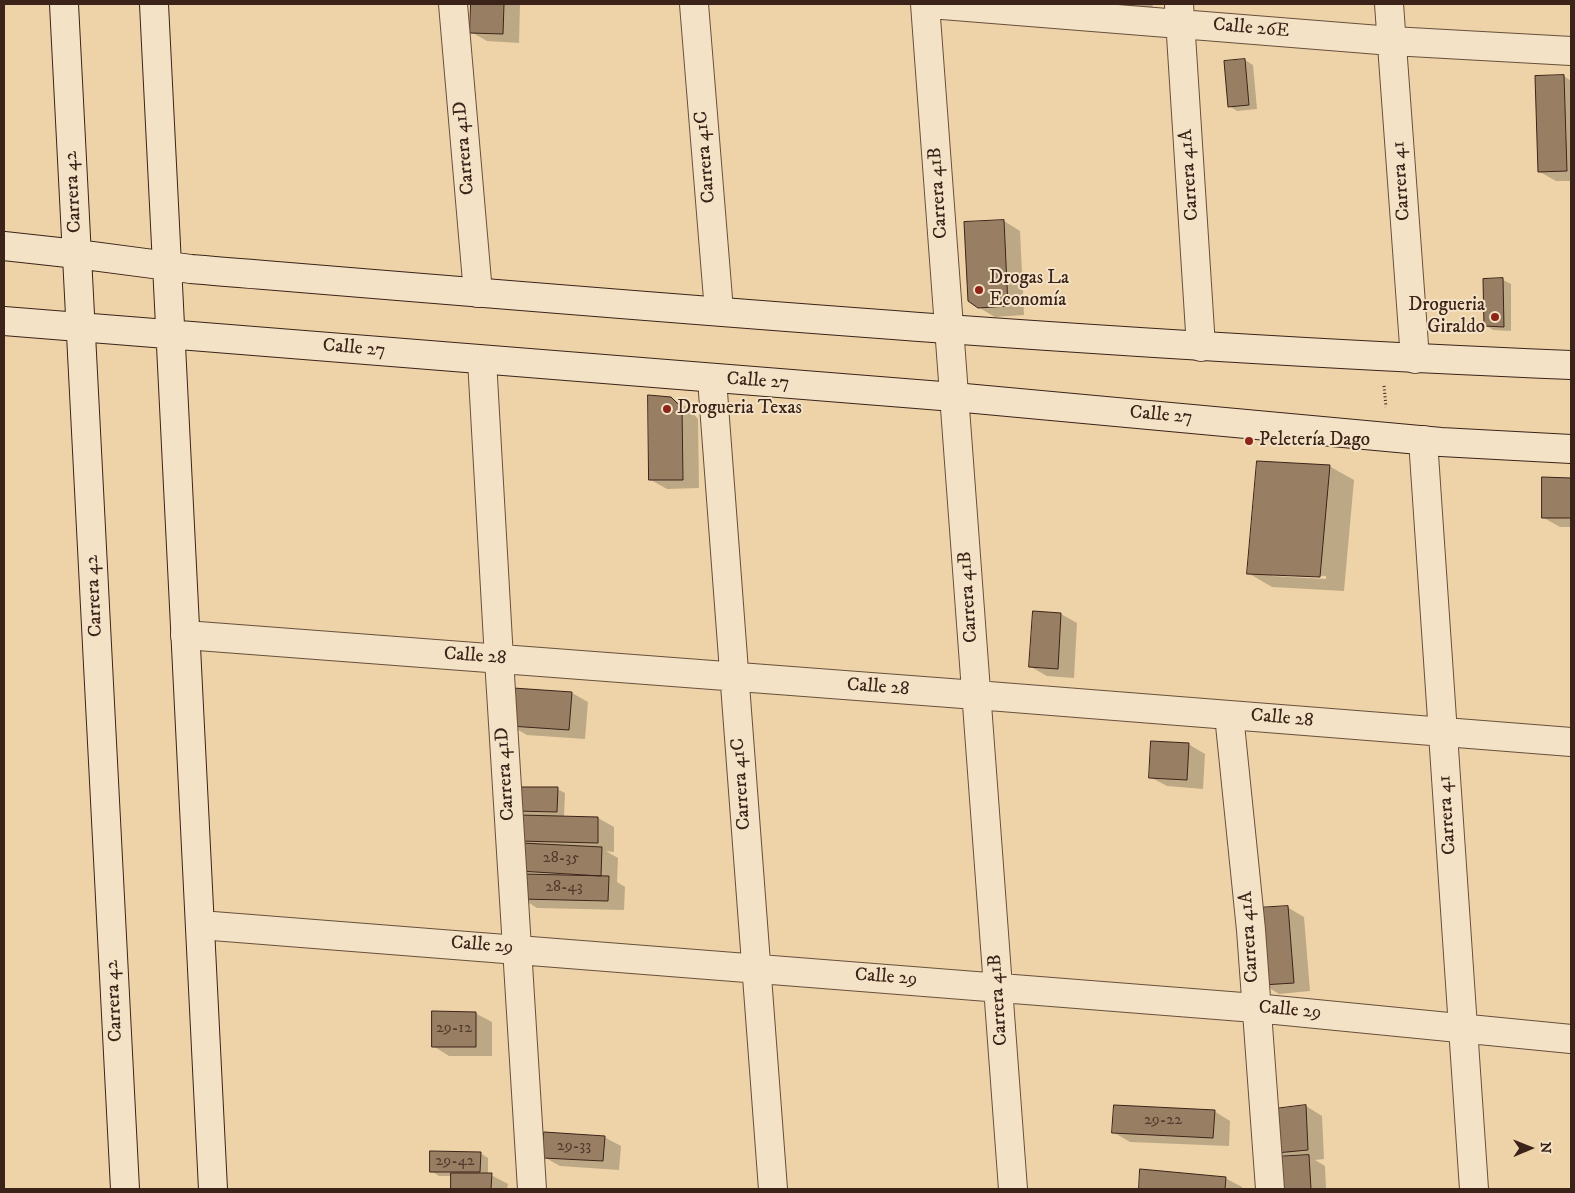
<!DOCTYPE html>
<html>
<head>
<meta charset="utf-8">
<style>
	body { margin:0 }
	#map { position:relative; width:1575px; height:1193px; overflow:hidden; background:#edd3a7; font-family:"IM FELL DW Pica",serif }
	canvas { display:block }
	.frame { position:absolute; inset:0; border:5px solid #3c2319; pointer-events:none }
	.north { position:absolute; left:1505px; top:1123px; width:50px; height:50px; -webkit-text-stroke:4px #f3e2c6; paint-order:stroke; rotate:89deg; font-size:14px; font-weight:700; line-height:20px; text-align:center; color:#3c2319 }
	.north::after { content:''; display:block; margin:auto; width:18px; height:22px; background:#3c2319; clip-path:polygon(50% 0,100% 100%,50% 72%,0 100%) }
</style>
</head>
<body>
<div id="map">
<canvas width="1575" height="1193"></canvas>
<div class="frame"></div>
<div class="north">N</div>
</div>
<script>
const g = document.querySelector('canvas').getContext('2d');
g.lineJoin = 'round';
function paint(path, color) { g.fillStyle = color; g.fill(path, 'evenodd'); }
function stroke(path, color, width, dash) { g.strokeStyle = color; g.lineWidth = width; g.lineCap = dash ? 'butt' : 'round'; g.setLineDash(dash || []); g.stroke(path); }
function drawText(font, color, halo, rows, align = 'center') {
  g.font = font + ' "IM FELL DW Pica",serif'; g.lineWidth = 4; g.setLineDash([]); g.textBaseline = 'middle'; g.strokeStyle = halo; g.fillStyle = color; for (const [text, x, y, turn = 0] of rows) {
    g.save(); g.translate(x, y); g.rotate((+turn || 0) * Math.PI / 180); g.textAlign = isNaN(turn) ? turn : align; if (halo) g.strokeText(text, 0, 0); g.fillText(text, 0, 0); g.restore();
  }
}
const shadow = new Path2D(`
	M472,4H520L519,43L487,41L471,32Z
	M1121,4H1152L1153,7H1127Z
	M1245,60L1253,65L1257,109L1237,111L1229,106L1225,62Z
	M1564,76L1571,81V181H1556L1540,172Z
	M1004,221L1020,231L1024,315L995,317L978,307Z
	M1503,280L1511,284V331L1493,330L1485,325Z
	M671,398L688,408L698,419L699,488L667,489L651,480Z
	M1329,466L1354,480L1344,591L1272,587L1248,573ZM1272,574L1326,576V579L1272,576Z
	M1543,479H1571V527H1560L1544,518Z
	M1034,612L1061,614L1077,623L1074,678L1047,676L1031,667Z
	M572,693L588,702L585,739L527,735L511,726Z
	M1188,744L1205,754L1203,789L1167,786L1150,777Z
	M557,789L565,793L564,817L598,818L614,827V852L606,851L618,858L617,882L625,887L624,910L537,908L521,898L529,875L521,871L527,845L519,840L526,816L516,810Z
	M1287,907L1304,917L1310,991L1279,994L1263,984Z
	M475,1013L492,1022V1056H449L433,1046Z
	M1306,1106L1322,1116L1324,1159L1315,1160L1325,1166L1326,1189H1278L1287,1158L1277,1152Z
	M1214,1111L1230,1121L1229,1146L1130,1142L1113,1132Z
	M604,1137L621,1146L619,1170L560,1166L544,1157Z
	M480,1153L488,1158V1175H491L508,1184L507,1189H452V1176H439L431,1171Z
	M1141,1170L1225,1178L1242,1187V1189H1140Z`);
const building = new Path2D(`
	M471,4H504L503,34L470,33Z
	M1245,59L1249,105L1228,107L1224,61Z
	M1564,75L1567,171L1538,172L1535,76Z
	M1004,220L1008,306L978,308L968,301L964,222Z
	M1503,278L1504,327L1484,326L1483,279Z
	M648,395L671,397L682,408L683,480H649Z
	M1257,461L1330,465L1320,577L1247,574Z
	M1542,477L1571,478V518H1542Z
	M1033,611L1061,613L1058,669L1029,667Z
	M513,688L572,692L569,730L510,726Z
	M1151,741L1189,743L1187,780L1149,778Z
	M515,787H558L557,812L515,811Z
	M519,815L598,817V843L518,841Z
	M521,843L602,847L601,876L519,871Z
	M520,874L609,876L608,901L520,899Z
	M1288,906L1294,983L1262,985L1256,908Z
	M432,1011L476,1012V1047H432Z
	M1114,1105L1215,1110L1213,1138L1112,1133Z
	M1306,1105L1308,1150L1276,1153L1274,1109Z
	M544,1132L605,1136L603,1161L543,1158Z
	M430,1151L481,1152L480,1172H430Z
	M1309,1155L1311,1189H1276L1274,1157Z
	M1140,1169L1226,1177L1225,1189H1139Z
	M451,1173H492L491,1189H451Z`);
const path = new Path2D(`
	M1384,386L1386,407`);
const street = new Path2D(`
	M453,4L478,293
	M694,4L719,311
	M925,4L1013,1189
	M930,4L1392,41L1571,51
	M1179,4L1201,347
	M1389,4L1415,359
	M482,360L499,659L532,1189
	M712,379L773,1189
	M1423,440L1474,1189
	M185,635L976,695L1571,742
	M1229,715L1251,930L1270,1189
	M200,925L1255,1008L1571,1039`);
const secondary = new Path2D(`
	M64,4L125,1189
	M154,4L213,1189
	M4,246L77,254L191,269C651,307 1110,346 1571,365
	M4,321L954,397L1441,442L1571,449`);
const markers = [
	[979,290,5,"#8f2418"],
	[1495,317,5,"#8f2418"],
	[667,409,5,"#8f2418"],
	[1249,441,5,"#8f2418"]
];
const numberNames = [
	["28-35",561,859],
	["28-43",564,888],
	["29-12",454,1029],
	["29-22",1163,1121],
	["29-33",574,1147],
	["29-42",455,1162]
];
const streetNames = [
	["Calle 26E",1251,29,5],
	["Carrera 41D",465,148,-95],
	["Carrera 41C",706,157,-95],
	["Carrera 41A",1190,175,-94],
	["Carrera 41",1402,181,-94],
	["Carrera 42",74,192,-93],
	["Carrera 41B",939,193,-94],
	["Calle 27",354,349,5],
	["Calle 27",758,382,4],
	["Calle 27",1161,416,5],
	["Carrera 42",95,596,-93],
	["Carrera 41B",969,597,-94],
	["Calle 28",475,657,4],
	["Calle 28",878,688,4],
	["Calle 28",1282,719,5],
	["Carrera 41D",506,774,-94],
	["Carrera 41C",742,784,-94],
	["Carrera 41",1448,815,-94],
	["Carrera 41A",1250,937,-94],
	["Calle 29",482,946,4],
	["Calle 29",886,978,4],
	["Carrera 41B",999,1000,-94],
	["Carrera 42",115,1001,-93],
	["Calle 29",1290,1011,5]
];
const poiNames = [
	["Drogas La",989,279],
	["Economía",989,301],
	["Drogueria",1485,306,"right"],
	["Giraldo",1485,328,"right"],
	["Drogueria Texas",677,409],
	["Peletería Dago",1259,441]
];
paint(shadow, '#0003');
paint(building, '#987f63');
stroke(building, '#3c2319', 1);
stroke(street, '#684f3c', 30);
stroke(secondary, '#3c2319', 30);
stroke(path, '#3c2319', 3, [1, 2.5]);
stroke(street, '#f3e2c6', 28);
stroke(secondary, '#f3e2c6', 28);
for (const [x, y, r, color] of markers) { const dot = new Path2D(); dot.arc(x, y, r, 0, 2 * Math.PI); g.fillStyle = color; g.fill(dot); stroke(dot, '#f3e2c6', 2); }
drawText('16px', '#533a2c', null, numberNames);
drawText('19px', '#3c2319', '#f3e2c6', streetNames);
drawText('19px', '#3c2319', '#f3e2c6', poiNames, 'left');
</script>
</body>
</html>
